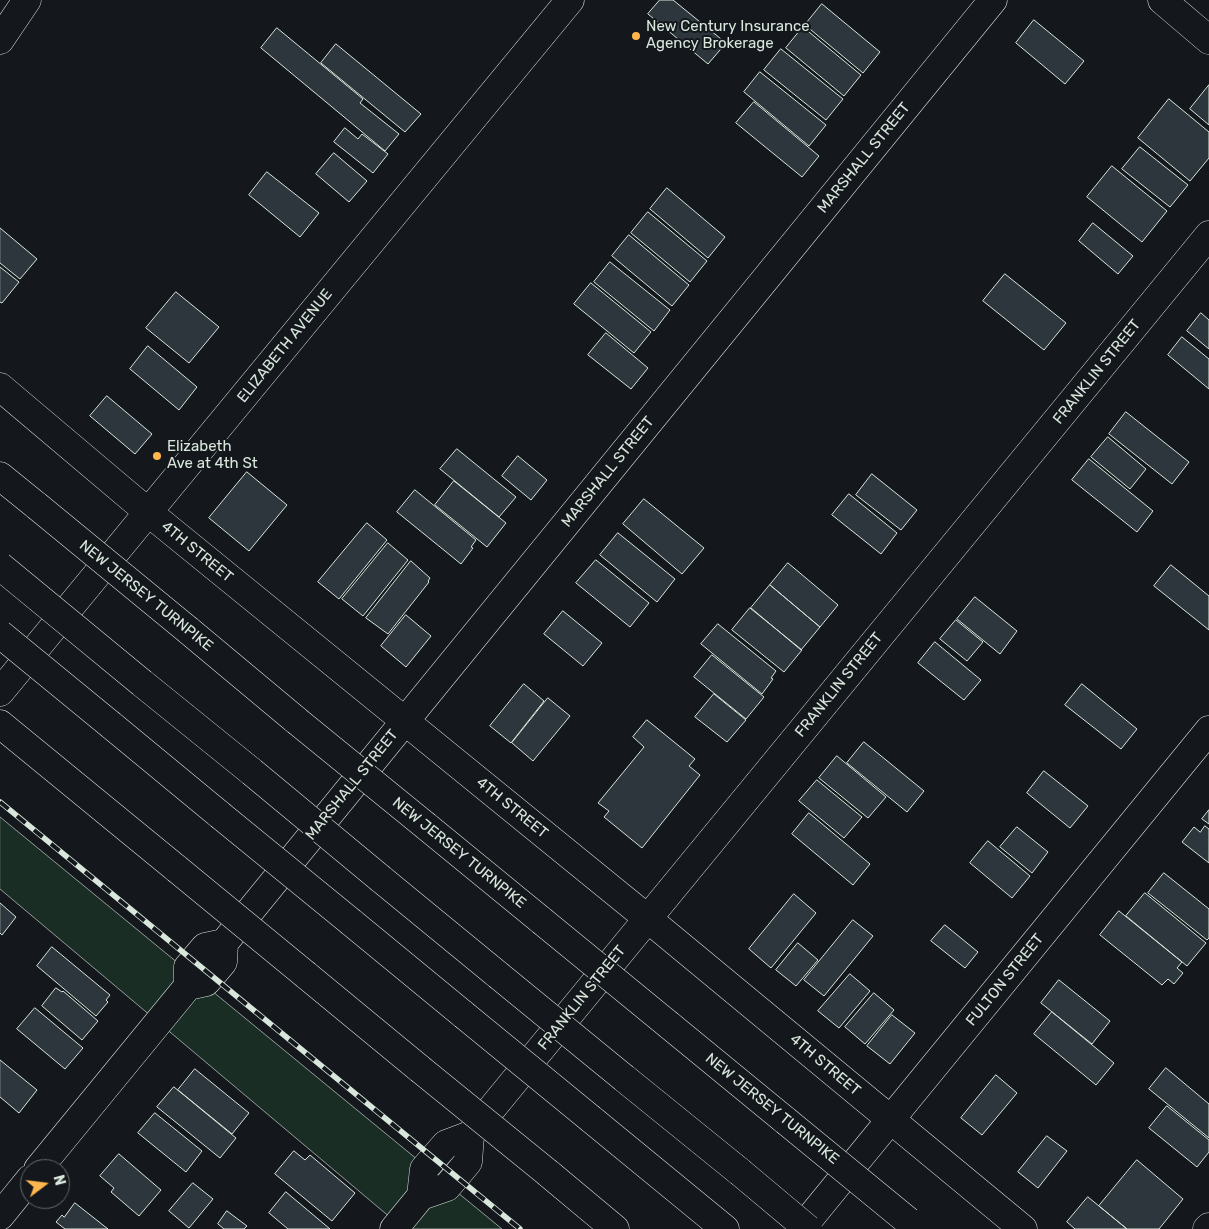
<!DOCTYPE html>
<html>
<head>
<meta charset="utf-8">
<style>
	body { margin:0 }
	#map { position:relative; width:1209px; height:1229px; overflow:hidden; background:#14181c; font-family:Rubik,sans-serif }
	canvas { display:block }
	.north { position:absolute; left:20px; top:1159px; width:50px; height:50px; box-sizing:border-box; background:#14181c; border:1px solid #626a69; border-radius:50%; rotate:75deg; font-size:14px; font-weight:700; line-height:20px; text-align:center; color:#d8e6dc }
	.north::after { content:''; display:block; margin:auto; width:18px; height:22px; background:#ffb74d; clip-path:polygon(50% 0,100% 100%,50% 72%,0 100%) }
</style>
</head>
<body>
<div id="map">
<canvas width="1209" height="1229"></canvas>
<div class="north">N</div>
</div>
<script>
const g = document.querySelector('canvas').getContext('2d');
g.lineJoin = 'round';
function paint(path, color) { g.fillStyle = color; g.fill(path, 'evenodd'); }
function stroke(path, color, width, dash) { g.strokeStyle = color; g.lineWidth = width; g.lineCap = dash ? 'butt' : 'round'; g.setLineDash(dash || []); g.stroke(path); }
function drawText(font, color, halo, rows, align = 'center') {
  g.font = font + ' Rubik,sans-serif'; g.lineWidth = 4; g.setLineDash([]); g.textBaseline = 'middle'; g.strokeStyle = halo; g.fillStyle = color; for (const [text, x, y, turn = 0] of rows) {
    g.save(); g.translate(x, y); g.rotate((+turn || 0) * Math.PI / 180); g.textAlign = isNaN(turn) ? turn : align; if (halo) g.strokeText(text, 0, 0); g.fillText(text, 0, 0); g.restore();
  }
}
const green = new Path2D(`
	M0,817L502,1229H404L0,889Z`);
const building = new Path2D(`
	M660,0H673L726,43L708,64L648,14Z
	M822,4L880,52L863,73L805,25Z
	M1034,20L1084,61L1065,84L1016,43Z
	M803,27L861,75L844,96L786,48Z
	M277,28L363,99L360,103L399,134L385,151L261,48Z
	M336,44L421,114L405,132L321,63Z
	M781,49L843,99L826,120L764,70Z
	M760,72L826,125L809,146L744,92Z
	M1209,85V125L1190,109Z
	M1169,99L1209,132V158L1190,181L1138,138Z
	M754,102L819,156L802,177L736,123Z
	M345,128L358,139L362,134L388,154L373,173L334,142Z
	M1140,147L1188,185L1170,207L1122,169Z
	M334,153L367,181L349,202L316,174Z
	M1112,166L1167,211L1142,242L1087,197Z
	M267,172L319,213L300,237L249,195Z
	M667,188L725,237L708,258L650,209Z
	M648,212L707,261L690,282L631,233Z
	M1093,223L1133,256L1118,274L1079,241Z
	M0,228L37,259L20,279L0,263Z
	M629,235L689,285L672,306L612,256Z
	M610,262L670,310L654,331L594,282Z
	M0,267L19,282L2,303L0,302Z
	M1005,274L1066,323L1044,350L983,301Z
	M591,283L651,332L634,353L574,304Z
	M176,292L219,327L189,363L146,328Z
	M1201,313L1209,320V349L1187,331Z
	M606,333L648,368L631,389L588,355Z
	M1182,337L1209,359V389L1168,355Z
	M148,346L197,387L179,410L130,369Z
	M107,396L152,434L135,454L90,416Z
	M1126,412L1189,462L1172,484L1109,434Z
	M1108,437L1146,469L1130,489L1091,457Z
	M457,449L516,497L499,517L440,469Z
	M518,456L547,480L531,500L502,476Z
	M1089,459L1153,511L1137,532L1072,480Z
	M247,472L287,505L249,551L209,518Z
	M872,474L917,510L901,530L856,495Z
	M454,481L506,523L487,547L435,505Z
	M415,490L476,540L471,547L473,548L461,564L397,512Z
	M849,494L897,533L881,554L832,515Z
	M644,499L704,548L682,574L623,524Z
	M367,523L387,540L339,599L318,582Z
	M618,533L675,579L657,602L600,555Z
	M388,543L408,560L363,616L342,599Z
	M596,560L649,603L630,627L576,583Z
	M411,561L430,578L428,581L429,582L388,634L366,618Z
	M788,563L838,605L820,627L770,585Z
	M1171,565L1209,596V630L1154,586Z
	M770,585L820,627L801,650L751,608Z
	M975,597L1017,631L1000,654L957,619Z
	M750,608L802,650L784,672L732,630Z
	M563,611L602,643L583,666L544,634Z
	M406,615L431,636L406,667L381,646Z
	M956,620L983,642L967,661L940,639Z
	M718,624L776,671L771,678L773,679L762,694L701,644Z
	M935,642L981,680L964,700L918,663Z
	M712,655L764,697L746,719L694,677Z
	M524,684L544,701L511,743L490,726Z
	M1082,684L1137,729L1121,749L1065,705Z
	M714,694L746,720L727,742L695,717Z
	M548,698L570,716L533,761L512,743Z
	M647,720L695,759L689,766L700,775L642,848L604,817L609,811L598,803L644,747L633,737Z
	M864,742L924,791L907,812L847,763Z
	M837,756L886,797L868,818L819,778Z
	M1044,771L1088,806L1070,828L1027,793Z
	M817,780L862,817L844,838L799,801Z
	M1209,810V824L1202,819Z
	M809,813L870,864L853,885L792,834Z
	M1205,826L1209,829V863L1182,842L1194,827L1200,832Z
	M1017,827L1048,852L1032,873L1000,847Z
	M988,841L1030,876L1012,898L970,863Z
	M1164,873L1209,909V938L1207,940L1148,893Z
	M1145,893L1206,943L1187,966L1126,916Z
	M794,894L816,913L771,968L749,949Z
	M0,903L16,917L2,935L0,933Z
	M1119,911L1182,962L1177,968L1183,973L1174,984L1168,979L1162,985L1100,935Z
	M853,920L873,936L824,996L804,980Z
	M945,925L978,952L965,968L931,941Z
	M798,943L818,960L796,986L776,970Z
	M52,947L110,995L106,1000L108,1002L96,1016L37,966Z
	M850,974L870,991L839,1028L818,1011Z
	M1059,980L1110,1021L1092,1044L1041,1003Z
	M56,988L62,992L63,991L98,1021L82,1040L42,1006Z
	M874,993L894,1010L865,1044L845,1027Z
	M35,1008L83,1048L65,1069L17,1029Z
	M1052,1012L1114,1063L1096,1085L1034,1034Z
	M892,1015L915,1033L890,1064L867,1046Z
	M0,1060L37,1090L19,1113L0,1097Z
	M1166,1068L1209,1104V1138L1149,1089Z
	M195,1069L249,1113L232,1134L178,1090Z
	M996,1075L1017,1093L982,1135L961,1118Z
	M174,1087L236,1138L220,1158L157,1107Z
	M1167,1106L1209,1140V1152L1197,1167L1149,1128Z
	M155,1113L202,1151L186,1172L138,1133Z
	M1047,1136L1067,1151L1038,1188L1018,1172Z
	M294,1151L305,1160L310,1155L355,1193L332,1221L275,1174Z
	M119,1154L161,1190L139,1216L111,1192L114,1188L100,1176Z
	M1137,1160L1183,1199L1159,1229H1127L1099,1206Z
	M193,1183L213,1199L189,1228L169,1211Z
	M286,1192L330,1229H288L269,1213Z
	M1088,1197L1127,1229H1075L1067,1222Z
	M75,1203L108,1229H65L56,1222L62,1215L64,1217Z
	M227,1211L247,1226L244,1229H224L218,1224Z`);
const minor = new Path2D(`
	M1162,0L1209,40
	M0,40L27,0
	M0,387L148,512L647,918L1023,1229
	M0,692L570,0
	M188,986V967L205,947L224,943
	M38,1169L188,986L206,982L223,962L224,943L993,0
	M421,1196L447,1187L468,1162L470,1135
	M0,1216L30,1179
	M394,1229L421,1196L424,1169L446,1144L470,1135L1209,235
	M801,1229L1209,730
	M1207,1229L1209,1227`);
const highway = new Path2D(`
	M0,476L37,506
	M188,630L297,721
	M142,683L252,772
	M0,724L177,869
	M111,725L220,815
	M426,826L542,921
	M381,879L498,975
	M351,922L464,1015
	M306,975L420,1069
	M669,1025L786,1121
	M624,1078L740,1172
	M591,1119L725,1229
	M548,1173L615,1229`);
const rail = new Path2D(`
	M0,802L520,1229`);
const highwayBridge = new Path2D(`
	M37,506L188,630
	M0,566L142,683
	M0,634L111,725
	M297,721L426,826
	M252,772L381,879
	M220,815L351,922
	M177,869L306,975
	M542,921L669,1025
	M498,975L624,1078
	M464,1015L591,1119
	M420,1069L548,1173
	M786,1121L908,1221
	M740,1172L808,1229`);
const markers = [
	[636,36,5,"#ffb74d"],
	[157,456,5,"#ffb74d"]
];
const poiNames = [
	["New Century Insurance",646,27],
	["Agency Brokerage",646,44],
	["Elizabeth",167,447],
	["Ave at 4th St",167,464]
];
const streetNames = [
	["MARSHALL STREET",864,158,-51],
	["ELIZABETH AVENUE",285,346,-51],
	["FRANKLIN STREET",1097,372,-51],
	["MARSHALL STREET",608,472,-51],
	["4TH STREET",197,552,39],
	["NEW JERSEY TURNPIKE",146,596,39],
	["FRANKLIN STREET",839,685,-51],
	["MARSHALL STREET",352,785,-51],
	["4TH STREET",512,808,39],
	["NEW JERSEY TURNPIKE",459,853,39],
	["FULTON STREET",1005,980,-51],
	["FRANKLIN STREET",582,998,-51],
	["4TH STREET",825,1065,40],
	["NEW JERSEY TURNPIKE",772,1109,39]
];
paint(green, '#1a2d24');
stroke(green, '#939e99', 1);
paint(building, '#2c363c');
stroke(building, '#d8e6dc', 1);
stroke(minor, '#d8e6dc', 29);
stroke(highway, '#d8e6dc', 29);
stroke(minor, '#14181c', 28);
stroke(highway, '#14181c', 28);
stroke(rail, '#d8e6dc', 5.5);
stroke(rail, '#14181c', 4, [11]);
stroke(highwayBridge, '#d8e6dc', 29, []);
stroke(highwayBridge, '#14181c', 28);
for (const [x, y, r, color] of markers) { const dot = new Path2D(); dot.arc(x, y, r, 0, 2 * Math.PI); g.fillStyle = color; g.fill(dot); stroke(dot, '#14181c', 2); }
drawText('15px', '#d8e6dc', '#14181c', poiNames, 'left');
drawText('15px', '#d8e6dc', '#14181c', streetNames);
</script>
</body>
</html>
